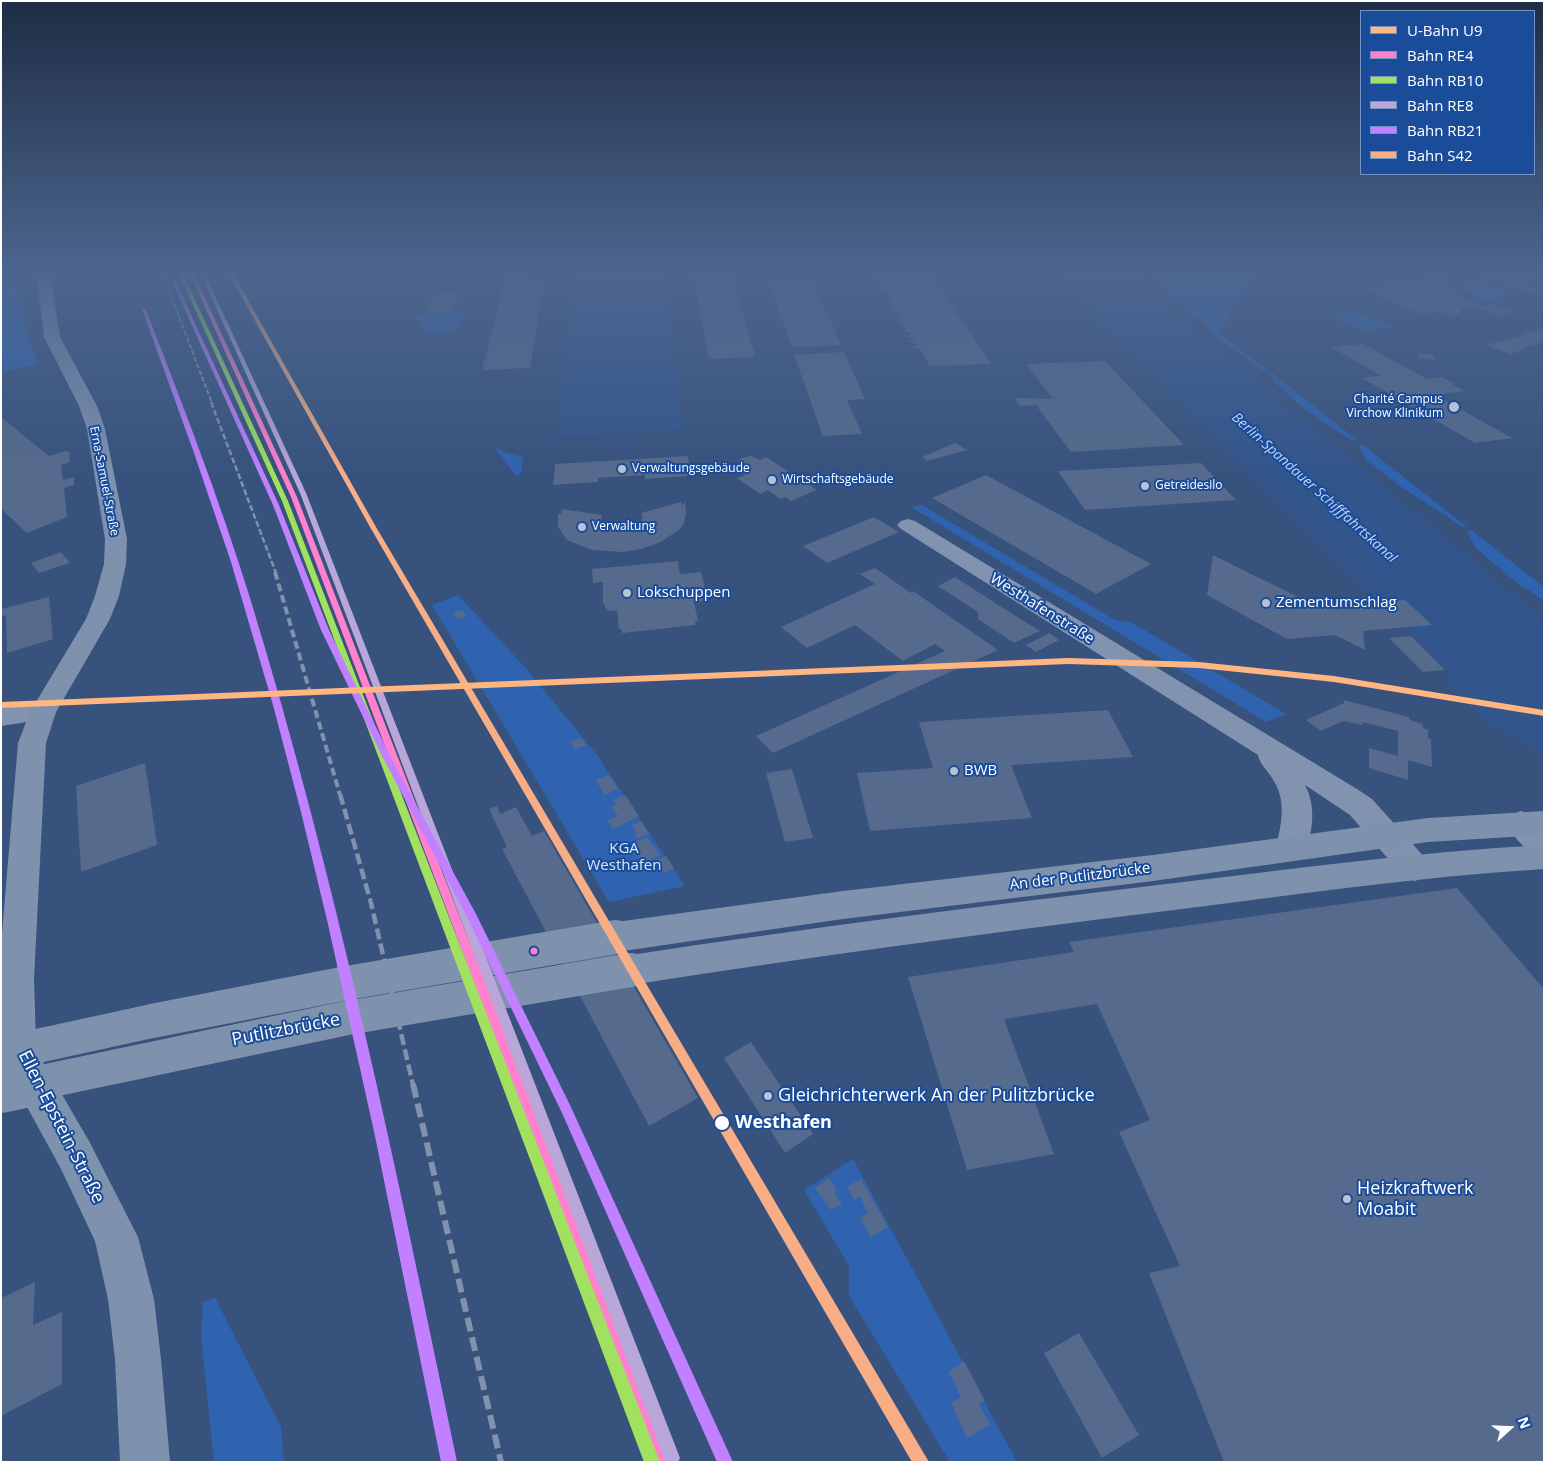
<!DOCTYPE html>
<html>
<head>
<meta charset="utf-8">
<style>
	body { margin:0 }
	#map { position:relative; width:1545px; height:1463px; overflow:hidden; background:#37527d; font-family:"Open Sans",sans-serif }
	canvas { display:block }
	.frame { position:absolute; inset:0; border:2px solid #fff; pointer-events:none }
	.legend { position:absolute; left:1360px; top:10px; width:175px; height:165px; box-sizing:border-box; background:#1a4c9a; border:1px solid #7694c2; margin:0; padding:6px 9px; list-style:none; font-size:15px; color:#fff }
	.legend li { display:flex; align-items:center; gap:10px; height:25px }
	.legend b { width:25px; border:1px solid #7694c2 }
	.north { position:absolute; left:1485px; top:1403px; width:50px; height:50px; -webkit-text-stroke:4px #1a4c9a; paint-order:stroke; rotate:70deg; font-size:14px; font-weight:700; line-height:20px; text-align:center; color:#fff }
	.north::after { content:''; display:block; margin:auto; width:18px; height:22px; background:#fff; clip-path:polygon(50% 0,100% 100%,50% 72%,0 100%) }
</style>
</head>
<body>
<div id="map">
<canvas width="1545" height="1463"></canvas>
<div class="frame"></div>
<ul class="legend">
<li><b style="height:6px;background:#ffb680"></b>U-Bahn U9</li>
<li><b style="height:6px;background:#ff80cc"></b>Bahn RE4</li>
<li><b style="height:6px;background:#a0e15f"></b>Bahn RB10</li>
<li><b style="height:6px;background:#b8a7d8"></b>Bahn RE8</li>
<li><b style="height:6px;background:#c080ff"></b>Bahn RB21</li>
<li><b style="height:6px;background:#f7ae87"></b>Bahn S42</li>
</ul>
<div class="north">N</div>
</div>
<script>
const g = document.querySelector('canvas').getContext('2d');
g.lineJoin = 'round';
function paint(path, color) { g.fillStyle = color; g.fill(path, 'evenodd'); }
function stroke(path, color, width, dash) { g.strokeStyle = color; g.lineWidth = width; g.lineCap = dash ? 'butt' : 'round'; g.setLineDash(dash || []); g.stroke(path); }
function drawText(font, color, halo, rows, align = 'center') {
  g.font = font + ' "Open Sans",sans-serif'; g.lineWidth = 4; g.setLineDash([]); g.textBaseline = 'middle'; g.strokeStyle = halo; g.fillStyle = color; for (const [text, x, y, turn = 0] of rows) {
    g.save(); g.translate(x, y); g.rotate((+turn || 0) * Math.PI / 180); g.textAlign = isNaN(turn) ? turn : align; if (halo) g.strokeText(text, 0, 0); g.fillText(text, 0, 0); g.restore();
  }
}
const green = new Path2D(`
	M1152,272H1253L1223,328L1216,331L1268,371H1264L1208,331L1204,323L1181,306L1169,293L1163,281V289Z
	M22,283L25,330L39,364L1,372V286Z
	M1464,283C1477,282 1502,282 1508,295C1495,302 1471,297 1459,288L1458,286Z
	M1355,311L1388,325L1392,327L1365,331L1329,315Z
	M464,313L459,327L447,333H427L418,324L416,315Z
	M1272,373L1357,440L1353,441C1322,422 1291,402 1268,374Z
	M1359,445H1363L1467,527H1463L1400,486L1367,461Z
	M494,447L507,453L523,457L521,474L516,476Z
	M922,505L1115,620L1131,622L1286,714L1266,722L911,507Z
	M1471,530L1544,587V600L1517,583L1476,548L1467,531Z
	M458,595L524,666L597,755L685,886L609,902L432,605Z
	M853,1159L1017,1462H950L849,1296V1266L804,1190Z
	M215,1298L281,1427L284,1462H214L201,1336L203,1302Z`);
const water = new Path2D(`
	M574,272H665L684,429L557,437Z
	M1065,272H1143L1153,289L1185,321L1544,620V754L1482,719L1448,680L1447,670L1097,320L1072,287Z`);
const building = new Path2D(`
	M510,272H528L526,282L521,283L544,282L530,368L482,370L504,284H507Z
	M876,272H928L992,364L930,366L920,349L913,348L917,344L910,342L914,338L907,337L911,333L904,332L907,327L901,326L904,322L898,321L901,317L895,316L899,312L892,311L896,307L889,306L893,302H887L890,298L888,293L881,292L885,289L879,288L882,284H876L880,280L874,279L878,276Z
	M1520,272L1532,276H1544V298L1474,273ZM1531,280L1542,283L1531,286L1520,283Z
	M1433,273L1438,274L1432,275L1437,278L1448,277V281L1453,290L1478,307L1490,304L1514,312L1498,316L1472,307L1460,309L1461,313L1455,316L1435,312L1421,314L1361,288L1433,278L1424,275Z
	M732,275L755,357L709,359L693,276Z
	M811,279L841,345L792,347L768,281Z
	M459,292L452,312L426,313L434,293Z
	M1544,328V342L1520,349L1524,350L1511,354L1485,345L1529,334L1525,333Z
	M1363,344L1427,379L1442,377L1455,384H1452L1465,391L1435,395L1512,438L1475,443L1362,378L1381,376L1331,347Z
	M844,352L865,399L847,400L862,434L823,436L794,355Z
	M1417,353L1433,355L1435,360L1419,358Z
	M1105,361L1137,395L1184,445L1071,452L1036,405L1020,406L1015,398L1053,399L1026,364Z
	M1,417L49,456L66,451L69,452L70,462L61,465L63,480L74,477V485L64,488L67,517L27,533L1,509Z
	M955,443L967,450L927,461L922,457Z
	M688,456L690,476L645,479V475L598,478V482L553,485L555,464Z
	M751,456L760,460L766,457L817,490L791,501L785,497L780,499L768,490L760,494L737,478L745,475L736,469L742,466L738,461L741,458Z
	M1201,463L1236,500L1085,510L1058,471Z
	M986,475L1151,564L1096,594L932,498Z
	M681,502L682,506L685,502L686,513L684,523L680,529L661,542L641,549L623,552L592,550L567,540L558,527V514H561L562,509L602,515L601,520L603,525L620,529L633,527L640,523L643,517L641,513Z
	M874,517L899,532L827,563L803,546Z
	M61,552L70,563L39,573L31,563Z
	M1213,555L1318,607L1405,600L1432,625L1363,631L1365,650L1335,635L1287,639L1207,595Z
	M678,561L680,574L701,572L708,600L694,602L698,621H695L696,625L622,633V629H619L617,610L608,611L603,603V582L593,583L592,569Z
	M875,568L911,593L913,591L998,650L773,753L756,736L945,651L935,644L903,661L855,625L807,648L781,627L875,584L860,574Z
	M955,577L1003,608L1040,631L1014,643L978,619V612L938,586Z
	M49,597L53,639L7,653L6,615L1,617V609Z
	M462,610L467,616L458,619L453,613Z
	M1049,633L1059,640L1036,652L1026,645Z
	M1411,636L1445,670L1423,672L1389,638Z
	M1344,700L1409,717L1410,720L1422,724L1423,728L1428,730V738L1431,739L1432,767L1408,760V780L1369,768V748L1398,756V731L1362,722V725L1343,721L1321,731L1306,720L1344,703Z
	M1108,710L1133,757L1011,765L1032,818L870,831L857,773L933,768L919,722Z
	M581,738L586,745L575,749L570,742Z
	M145,763L157,845L81,872L76,786Z
	M792,769L813,838L785,842L766,773Z
	M609,775L618,789L604,795L596,780Z
	M625,795L639,816L613,829L607,820L618,816L611,806L616,804L613,800Z
	M497,806L500,814L516,807L532,836L544,831L698,1098L649,1126L502,849L507,847L489,809Z
	M641,821L649,834L637,839L634,834L637,833L632,825Z
	M647,837L660,855L643,864L631,845Z
	M666,856L674,868L663,873L655,861Z
	M1457,888L1544,989V1462H1224L1149,1273L1180,1266L1119,1132L1150,1120L1097,1004L1004,1019L1054,1154L967,1170L908,977L1074,952L1069,942Z
	M751,1042L813,1134L785,1153L724,1058Z
	M829,1178L837,1190L834,1192L842,1204L831,1210L815,1188Z
	M861,1179L888,1227L871,1237L860,1218L868,1213L860,1196L854,1200L847,1187Z
	M35,1282L33,1325L62,1312V1384L1,1416V1298Z
	M1079,1333L1139,1435L1102,1458L1044,1353Z
	M964,1361L985,1401L979,1403L990,1425L967,1438L951,1403L961,1397L949,1372Z`);
const minor = new Path2D(`
	M908,519L915,521L1357,789L1372,799L1426,859L1431,868L1426,877L1415,881L1404,877L1350,815L1305,785C1317,807 1313,836 1302,858L1291,861L1280,858L1275,849C1282,824 1287,800 1272,778C1267,770 1259,763 1258,755L901,529L897,525L901,521Z
	M43,703L53,706L56,712L53,718L1,726V708Z
	M1521,811L1532,815L1544,827V859C1528,854 1514,838 1506,823L1510,815Z`);
const major = new Path2D(`
	M36,272H50L60,337L97,406L105,429L127,539L126,564L119,596L110,619L56,712L46,743L34,979L36,1042L43,1062L89,1141L138,1237L154,1299L161,1359L170,1462H120L115,1359L108,1299L95,1241L61,1169L15,1085L1,1050V945L18,743L30,712L86,619L95,596L104,564L105,539L87,429L79,406L44,337Z
	M1544,811V835L1428,842L1153,881L843,919L616,952L604,947L599,937L604,927L616,922L843,891L1153,855L1428,818Z
	M1544,845V869C1414,877 1286,896 1158,912C982,934 806,957 631,985L619,981L614,970L619,959L631,955C806,928 982,906 1158,885C1286,870 1414,852 1544,845Z`);
const railFar4 = new Path2D(`
	M162,272L212,403`);
const railFar3 = new Path2D(`
	M211,402L276,573`);
const railFar2 = new Path2D(`
	M275,572L340,795`);
const railFar1 = new Path2D(`
	M340,794L371,903L413,1085`);
const rail = new Path2D(`
	M413,1084L501,1462`);
const majorBridgeFar1 = new Path2D(`
	M1,1054L152,1021L347,983L616,937
	M28,1085L347,1018L631,970`);
const majorBridge = new Path2D(`
	M1,1091L34,1084`);
const rail1 = new Path2D(`
	M189,272H193L297,497L671,1462H655L291,497Z`);
const rail2 = new Path2D(`
	M182,275L184,276L288,501L660,1462H644L282,501L180,276Z`);
const rail3 = new Path2D(`
	M200,272H204L306,493L680,1458L678,1462H666L664,1458L300,493Z`);
const rail4 = new Path2D(`
	M171,279L175,280L279,505L329,630L390,756L476,914L570,1105L733,1462H717L562,1113L468,919L382,756L321,630L273,505Z
	M142,309L146,310C183,405 220,501 250,598C337,881 397,1172 457,1462H441L375,1136L327,920L301,812L273,705L231,562L194,453Z`);
const rail5 = new Path2D(`
	M228,272H232L376,527L929,1462H912L370,527Z`);
const metro1 = new Path2D(`
	M1068,658L1199,662L1334,676L1544,710V716L1334,682L1199,668L1068,664L1,708V702Z`);
const markers = [
	[1454,407,6,"#b9c2d2"],
	[622,469,5,"#b9c2d2"],
	[772,480,5,"#b9c2d2"],
	[1145,486,5,"#b9c2d2"],
	[582,527,5,"#b9c2d2"],
	[627,593,5,"#b9c2d2"],
	[1266,603,5,"#b9c2d2"],
	[954,771,5,"#b9c2d2"],
	[534,951,4.5,"#ff80c5"],
	[768,1096,5,"#b9c2d2"],
	[722,1123,8,"#fff"],
	[1347,1199,5,"#b9c2d2"]
];
const farPoinames = [
	["Charité Campus",1443,400,"right"],
	["Virchow Klinikum",1443,414,"right"],
	["Verwaltungsgebäude",632,469],
	["Wirtschaftsgebäude",782,480],
	["Getreidesilo",1155,486],
	["Verwaltung",592,527]
];
const farStreetnames = [
	["Erna-Samuel-Straße",104,481,79]
];
const farWaternames = [
	["Berlin-Spandauer Schifffahrtskanal",1314,488,42]
];
const poiNames = [
	["Lokschuppen",637,593],
	["Zementumschlag",1276,603],
	["BWB",964,771]
];
const streetNames = [
	["Westhafenstraße",1042,609,32],
	["An der Putlitzbrücke",1080,877,-7]
];
const parkNames = [
	["KGA",624,849],
	["Westhafen",624,866]
];
const nearStreetnames = [
	["Putlitzbrücke",286,1030,-11],
	["Ellen-Epstein-Straße",61,1127,63]
];
const nearPoinames = [
	["Gleichrichterwerk An der Pulitzbrücke",778,1096],
	["Heizkraftwerk",1357,1189],
	["Moabit",1357,1210]
];
const nearStopnames = [
	["Westhafen",735,1123]
];
paint(green, '#2f63af');
paint(water, '#32558c');
paint(building, '#556a8c');
paint(minor, '#8293af');
paint(major, '#7f92ad');
stroke(railFar4, '#8192ad', 2, [5, 2]);
stroke(railFar3, '#8192ad', 2.5, [6, 2.5]);
stroke(railFar2, '#8192ad', 4, [8, 4]);
stroke(railFar1, '#8192ad', 4.5, [11, 4.5]);
stroke(rail, '#8192ad', 6, [14, 6]);
stroke(majorBridgeFar1, '#7f92ad', 34);
stroke(majorBridge, '#7f92ad', 44);
paint(rail1, '#ff80cc');
paint(rail2, '#a0e15f');
paint(rail3, '#b8a7d8');
paint(rail4, '#c080ff');
paint(rail5, '#f7ae87');
paint(metro1, '#ffb680');
const sky = g.createLinearGradient(0, 0, 0, 477);
sky.addColorStop(0, '#1e2d45');
sky.addColorStop(0.57, '#4d668f');
sky.addColorStop(1, '#4d668f00');
g.fillStyle = sky;
g.fillRect(0, 0, 1545, 477);
for (const [x, y, r, color] of markers) { const dot = new Path2D(); dot.arc(x, y, r, 0, 2 * Math.PI); g.fillStyle = color; g.fill(dot); stroke(dot, '#1a4c9a', 2); }
drawText('12px', '#fff', '#1a4c9a', farPoinames, 'left');
drawText('12px', '#fff', '#1a4c9a', farStreetnames);
drawText('italic 14px', '#bdd5f7', '#1a4c9a', farWaternames);
drawText('15px', '#fff', '#1a4c9a', poiNames, 'left');
drawText('15px', '#fff', '#1a4c9a', streetNames);
drawText('15px', '#d8e6fc', '#1a4c9a', parkNames);
drawText('18px', '#fff', '#1a4c9a', nearStreetnames);
drawText('18px', '#fff', '#1a4c9a', nearPoinames, 'left');
drawText('bold 18px', '#fff', '#1a4c9a', nearStopnames, 'left');
</script>
</body>
</html>
